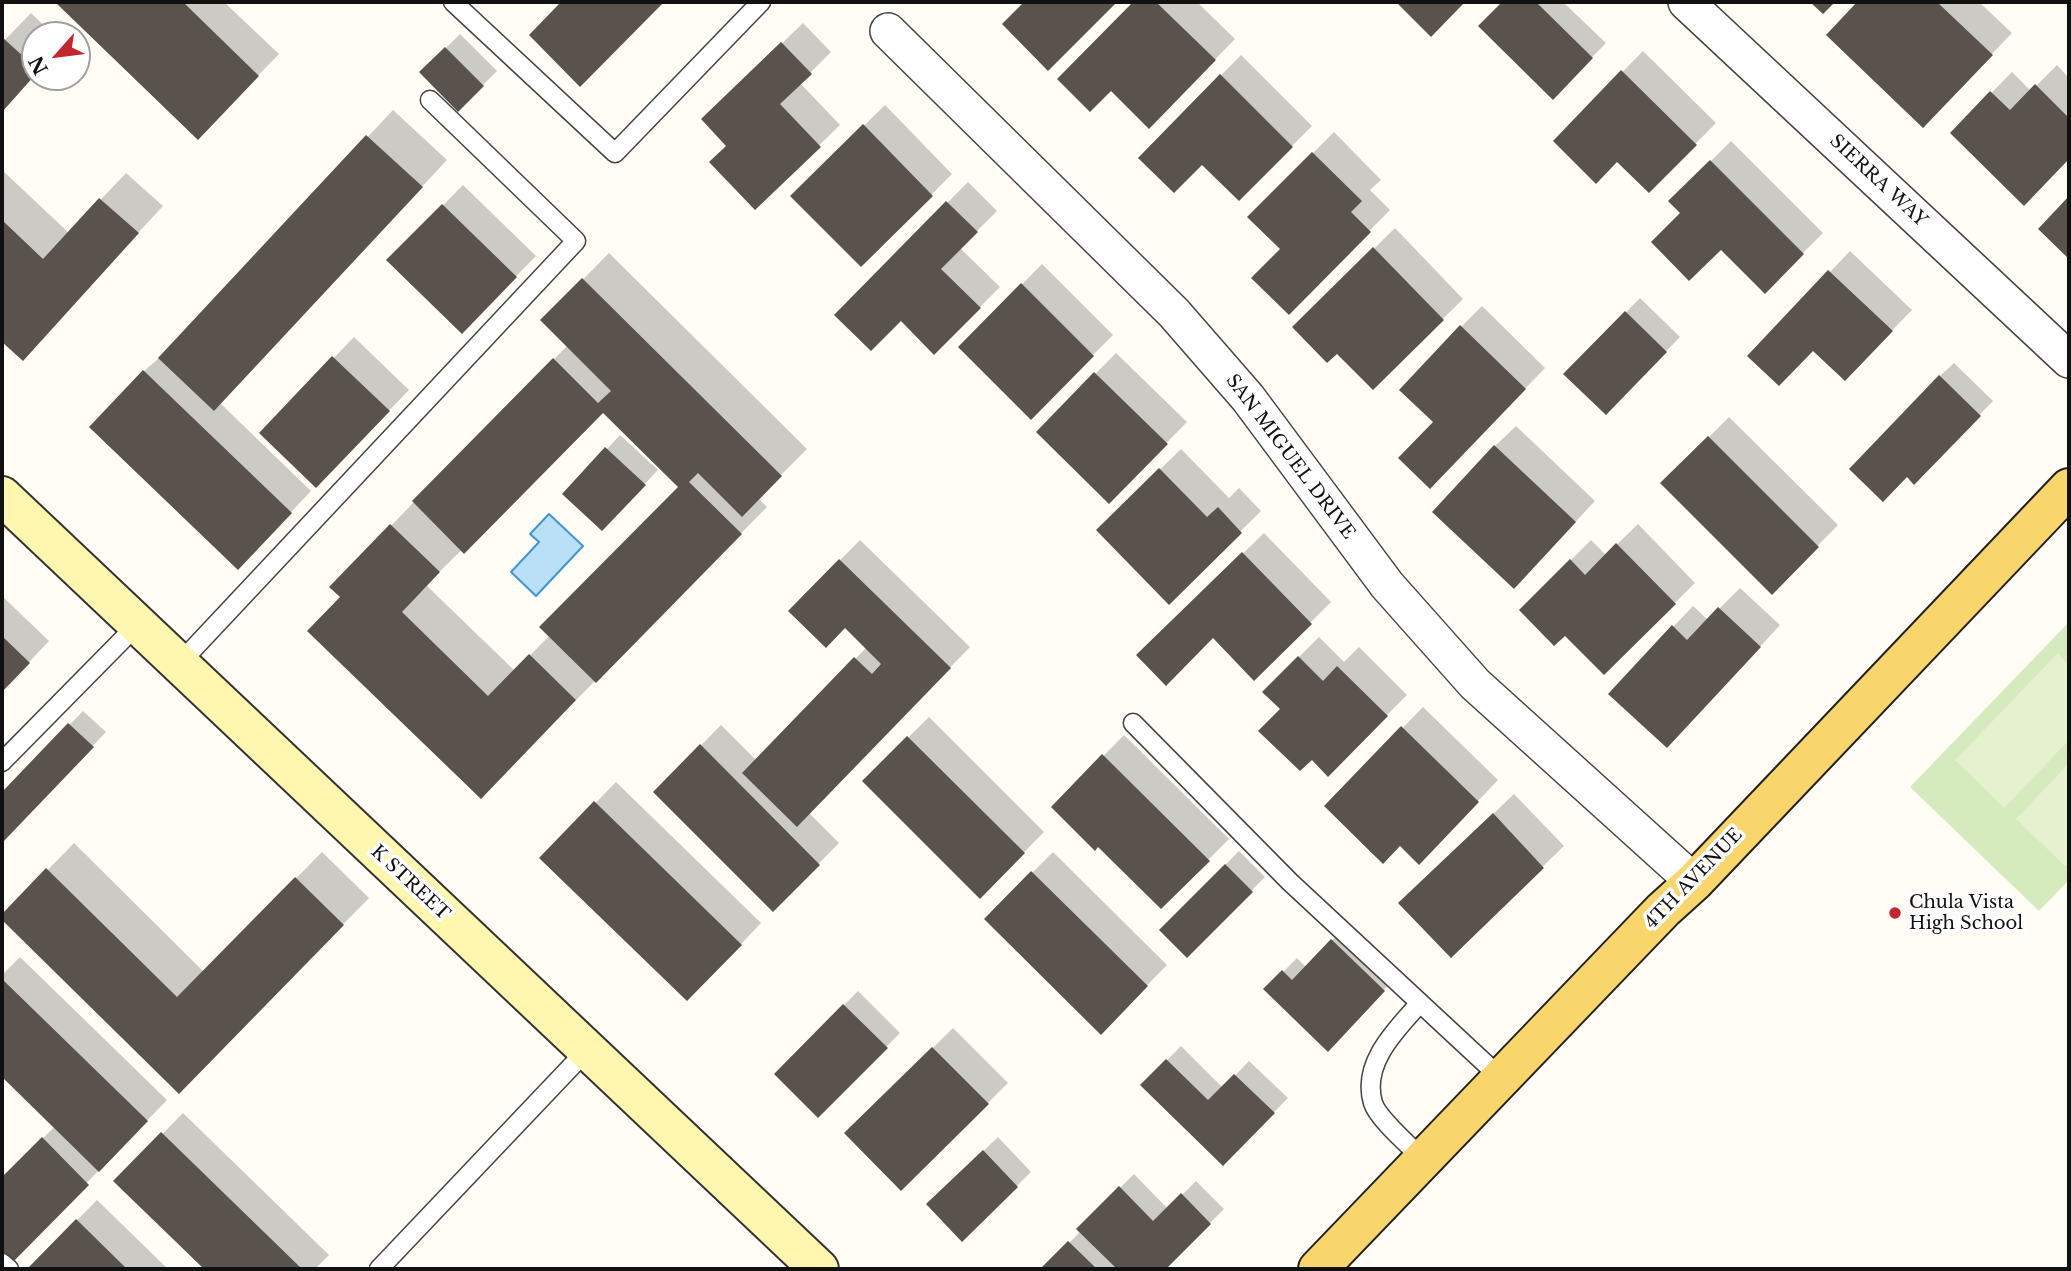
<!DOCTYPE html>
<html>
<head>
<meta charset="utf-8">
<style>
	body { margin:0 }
	#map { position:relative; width:2071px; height:1271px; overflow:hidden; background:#fffdf5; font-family:"Libre Baskerville",serif }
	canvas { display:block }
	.frame { position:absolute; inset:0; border:4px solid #111; pointer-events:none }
	.north { position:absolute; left:21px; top:21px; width:70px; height:70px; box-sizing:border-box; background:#fff; border:2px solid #a0a0a0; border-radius:50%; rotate:242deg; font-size:19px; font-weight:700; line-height:28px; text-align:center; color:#111 }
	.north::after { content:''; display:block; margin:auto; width:24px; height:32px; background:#c4262e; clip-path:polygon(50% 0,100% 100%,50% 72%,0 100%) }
</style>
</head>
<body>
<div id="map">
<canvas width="2071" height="1271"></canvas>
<div class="frame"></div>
<div class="north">N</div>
</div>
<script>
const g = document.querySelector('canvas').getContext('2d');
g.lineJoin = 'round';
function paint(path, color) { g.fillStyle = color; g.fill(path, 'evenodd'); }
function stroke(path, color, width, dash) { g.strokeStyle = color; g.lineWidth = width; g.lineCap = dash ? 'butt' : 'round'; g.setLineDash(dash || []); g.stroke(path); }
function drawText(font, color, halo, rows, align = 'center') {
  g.font = font + ' "Libre Baskerville",serif'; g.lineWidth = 7; g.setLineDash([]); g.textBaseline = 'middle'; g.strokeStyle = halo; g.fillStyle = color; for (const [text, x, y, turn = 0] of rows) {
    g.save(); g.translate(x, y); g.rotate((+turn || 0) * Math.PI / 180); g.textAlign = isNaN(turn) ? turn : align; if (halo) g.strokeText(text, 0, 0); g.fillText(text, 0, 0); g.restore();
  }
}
const green = new Path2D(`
	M2069,622V880L2039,911L1910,787Z`);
const pitch = new Path2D(`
	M2058,653L2069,665V740L2004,808L1955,760Z
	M2069,763V862L2065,866L2016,819Z`);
const water = new Path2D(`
	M549,514L583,546L536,596L511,572L539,542L530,534Z`);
const shadow = new Path2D(`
	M58,2H224L279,54L198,137Z
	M564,2H662L580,85L531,35Z
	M1136,2H1197L1235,39L1149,127L1111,88L1060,79Z
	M1505,2H1563L1606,43L1553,97L1481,26Z
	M1859,2H1979L2012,33L1943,105L1828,34Z
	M31,13L54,35H35V75L2,112V43Z
	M803,23L831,52L800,83L840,125L755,208L728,145L724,99Z
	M460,34L497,71L458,110L422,72Z
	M1643,51L1716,123L1649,191L1617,160L1555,141Z
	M1241,55L1312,126L1239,199L1202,162L1140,158Z
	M2057,65L2069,78V157L2024,203L1952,133L2012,72L2031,91Z
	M885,105L952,174L861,265L792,196Z
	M393,110L447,160L220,403L311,491L258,547L91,427L144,371L166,352Z
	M1334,132L1381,180L1370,190L1390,210L1289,312L1282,249L1249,217Z
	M1731,141L1823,233L1765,291L1671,201Z
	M2,170L69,233L126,173L163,206L22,358L2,339Z
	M968,182L997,211L960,248L1000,287L934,353L901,319L836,315Z
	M463,185L536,256L462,331L389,260Z
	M1395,228L1463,299L1373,388L1337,351L1295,327Z
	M1850,251L1912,310L1865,358L1814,349L1750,356Z
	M609,253L807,449L758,498L767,507L507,770L331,587L568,345L543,320ZM603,411L680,487L550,635L515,671L426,585Z
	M1042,264L1113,335L1031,417L960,347Z
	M1640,298L1680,337L1606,413L1566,374Z
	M1482,306L1545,368L1450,467L1435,422L1461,327Z
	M354,337L409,390L336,466L261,433Z
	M1116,353L1187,422L1109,501L1038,432Z
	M1954,363L1993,401L1914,482L1940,376Z
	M1729,417L1838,525L1772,592L1663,483Z
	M1516,426L1595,501L1534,566L1495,446Z
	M620,435L658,470L615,515L607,449Z
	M1181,449L1229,498L1239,488L1261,511L1169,602L1098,530Z
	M1638,524L1695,583L1604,673L1565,633L1521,610L1591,540L1606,555Z
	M1264,533L1331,602L1255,678L1213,636L1139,655Z
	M860,540L970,647L809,813L839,843L773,910L655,792L721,725L756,760L867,647L845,626L790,611Z
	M1740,588L1780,625L1687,726L1673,627L1693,606L1708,620Z
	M2,596L49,641L2,691Z
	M1319,637L1344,662L1359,647L1407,695L1328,774L1312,758L1282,709L1264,692Z
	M1423,707L1498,780L1439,842L1327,806Z
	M83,711L106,732L2,841V794Z
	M929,717L1044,832L980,897L864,781Z
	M1124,735L1229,839L1161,907L1099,845L1053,807Z
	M616,782L761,923L708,979L542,858Z
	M1514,794L1564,846L1451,955L1421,883Z
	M74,843L204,972L322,852L369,898L179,1091L2,917Z
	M1239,851L1265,877L1187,956L1161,930Z
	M1053,852L1167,965L1101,1032L986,919Z
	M1346,926L1397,976L1341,1036L1266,989L1297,958L1306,967Z
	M20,957L167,1100L10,1262L2,1254V1180L55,1126L2,1075V975Z
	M858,991L900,1033L818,1116L776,1074Z
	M953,1028L1008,1083L901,1189L847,1133Z
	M1181,1046L1223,1088L1249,1061L1288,1098L1223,1164L1143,1085Z
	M183,1113L329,1255L315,1269H206L116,1181Z
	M998,1137L1031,1172L962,1240L928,1204Z
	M1134,1174L1168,1209L1196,1181L1224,1209L1164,1269H1043L1081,1231L1079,1229Z
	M97,1200L168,1269H34L31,1267Z`);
const building = new Path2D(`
	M55,2H183L259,76L198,140Z
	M561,2H664L580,87L529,35Z
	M1024,2H1117L1048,71L1002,24Z
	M1133,2H1156L1216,60L1149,129L1111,91L1090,112L1057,79Z
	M1396,2H1465L1431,37Z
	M1502,2H1536L1593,58L1553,100L1478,26Z
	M1810,2H1835L1823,14Z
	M1857,2H1937L1993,55L1923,128L1826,35Z
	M3,38L35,67V75L2,112Z
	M781,42L812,74L780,104L821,147L755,210L709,162L726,146L701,119Z
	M445,47L484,86L458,112L419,72Z
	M1621,70L1697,145L1649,193L1617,162L1596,184L1553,141Z
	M1220,74L1293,147L1239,201L1202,165L1174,193L1138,158Z
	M2035,84L2069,118V159L2024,206L1950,133L1990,91L2010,110Z
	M863,124L933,196L861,267L790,196Z
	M366,135L423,187L214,411L158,358Z
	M1312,152L1362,201L1351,212L1371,232L1289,315L1251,278L1280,249L1247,217Z
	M1710,160L1804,254L1765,294L1721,250L1689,281L1651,242L1680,213L1668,201Z
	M2069,196V259L2038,229Z
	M99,198L139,233L23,361L2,342V220L43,259Z
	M946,201L978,232L941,269L981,308L934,355L901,321L871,351L834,315Z
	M442,204L517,277L462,334L386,260Z
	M1373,247L1444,320L1373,390L1337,354L1327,363L1292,327Z
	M1828,270L1893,331L1845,381L1813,351L1779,386L1747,356Z
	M582,278L782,476L742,517L698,473L689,482L742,534L596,683L539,627L678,487L603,413L464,554L412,501L553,358L598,403L611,391L540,320Z
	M1021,283L1094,356L1031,420L958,347Z
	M1625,311L1667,352L1606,415L1563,374Z
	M1460,325L1526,389L1430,489L1398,458L1433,422L1399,390Z
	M332,356L390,411L316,488L259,433Z
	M143,370L292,513L238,570L89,427Z
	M1094,372L1168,444L1109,504L1036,432Z
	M1939,375L1981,416L1914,485L1907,477L1883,502L1849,469Z
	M1708,436L1819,547L1772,595L1660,483Z
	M1494,445L1576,522L1514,589L1432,512Z
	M605,447L646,485L602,531L562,494Z
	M1159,468L1207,517L1218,507L1242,533L1169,605L1096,530Z
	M390,524L440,572L402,612L488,696L529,654L576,700L481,799L307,631L340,597L329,587Z
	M1616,543L1676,604L1604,675L1565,636L1554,646L1519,610L1570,559L1585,575Z
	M1242,552L1312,624L1254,681L1213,638L1166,686L1136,655Z
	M839,559L951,668L797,827L742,773L854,657L872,674L881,664L845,628L826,648L788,611Z
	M1718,607L1761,647L1667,748L1608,694L1672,625L1687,640Z
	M2,636L30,663L2,692Z
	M1298,656L1323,681L1337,666L1388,716L1328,777L1312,760L1300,771L1258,731L1280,709L1262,692Z
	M68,723L94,747L2,843V792Z
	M1401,726L1479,802L1419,865L1400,846L1383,864L1324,806Z
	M907,736L1025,853L980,899L862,781Z
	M700,744L820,865L773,912L653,792Z
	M1102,754L1210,861L1161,909L1098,847L1095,851L1051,807Z
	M594,801L742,945L687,1001L539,858Z
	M1493,813L1544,868L1451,958L1398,903Z
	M1225,864L1253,892L1187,958L1159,930Z
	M46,868L177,997L295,877L344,925L179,1094L2,920V914Z
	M1031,871L1148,986L1101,1035L984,919Z
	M1331,939L1385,991L1328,1052L1263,989L1282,970L1292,980Z
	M2,979L148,1121L99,1172L2,1077Z
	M843,1004L888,1048L818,1118L774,1074Z
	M932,1047L989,1104L901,1191L844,1133Z
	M1166,1059L1208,1100L1234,1074L1275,1113L1223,1166L1140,1085Z
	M161,1132L302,1269H204L113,1181Z
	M42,1137L89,1185L10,1265L2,1256V1177Z
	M983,1150L1018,1187L962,1242L926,1204Z
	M1119,1186L1153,1221L1181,1193L1211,1224L1166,1269H1117L1076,1229Z
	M76,1219L127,1269H31L29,1267Z
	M1068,1241L1097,1269H1040Z`);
const lane = new Path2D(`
	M453,2L615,153L761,2
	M179,664L576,241L430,100
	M1133,723L1290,882L1502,1079
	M2,762L137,625
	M1420,1003C1397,1029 1361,1063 1373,1103C1378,1119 1411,1147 1424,1160
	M2,1263L9,1269
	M379,1269L587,1050`);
const street = new Path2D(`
	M1686,2L2069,360
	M888,31L1174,313L1248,398L1387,585L1475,684L1694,882`);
const secondary = new Path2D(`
	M2,496L819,1269`);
const primary = new Path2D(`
	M1318,1269L1663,910L1694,882L2069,488`);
const markers = [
	[1895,913,7,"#c4262e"]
];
const streetNames = [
	["SIERRA WAY",1878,181,43],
	["SAN MIGUEL DRIVE",1290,457,53],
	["4TH AVENUE",1694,879,-46],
	["K STREET",410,883,43]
];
const poiNames = [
	["Chula Vista",1909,903],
	["High School",1909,924]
];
paint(green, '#d5ebbd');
paint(pitch, '#e6f2cf');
paint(water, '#b9e0f7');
stroke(water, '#3f96cf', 2);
paint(shadow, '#0003');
paint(building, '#5a524d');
stroke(lane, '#444', 21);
stroke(street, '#444', 38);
stroke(secondary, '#333', 42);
stroke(primary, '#222', 42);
stroke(lane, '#fff', 18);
stroke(street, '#fff', 35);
stroke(secondary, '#fff6b0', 38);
stroke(primary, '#f9d66b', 38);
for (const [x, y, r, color] of markers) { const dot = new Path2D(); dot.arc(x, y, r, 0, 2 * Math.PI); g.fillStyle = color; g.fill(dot); stroke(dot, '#fff', 2.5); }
drawText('18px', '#111', '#fff', streetNames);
drawText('18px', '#111', '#fff', poiNames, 'left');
</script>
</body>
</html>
